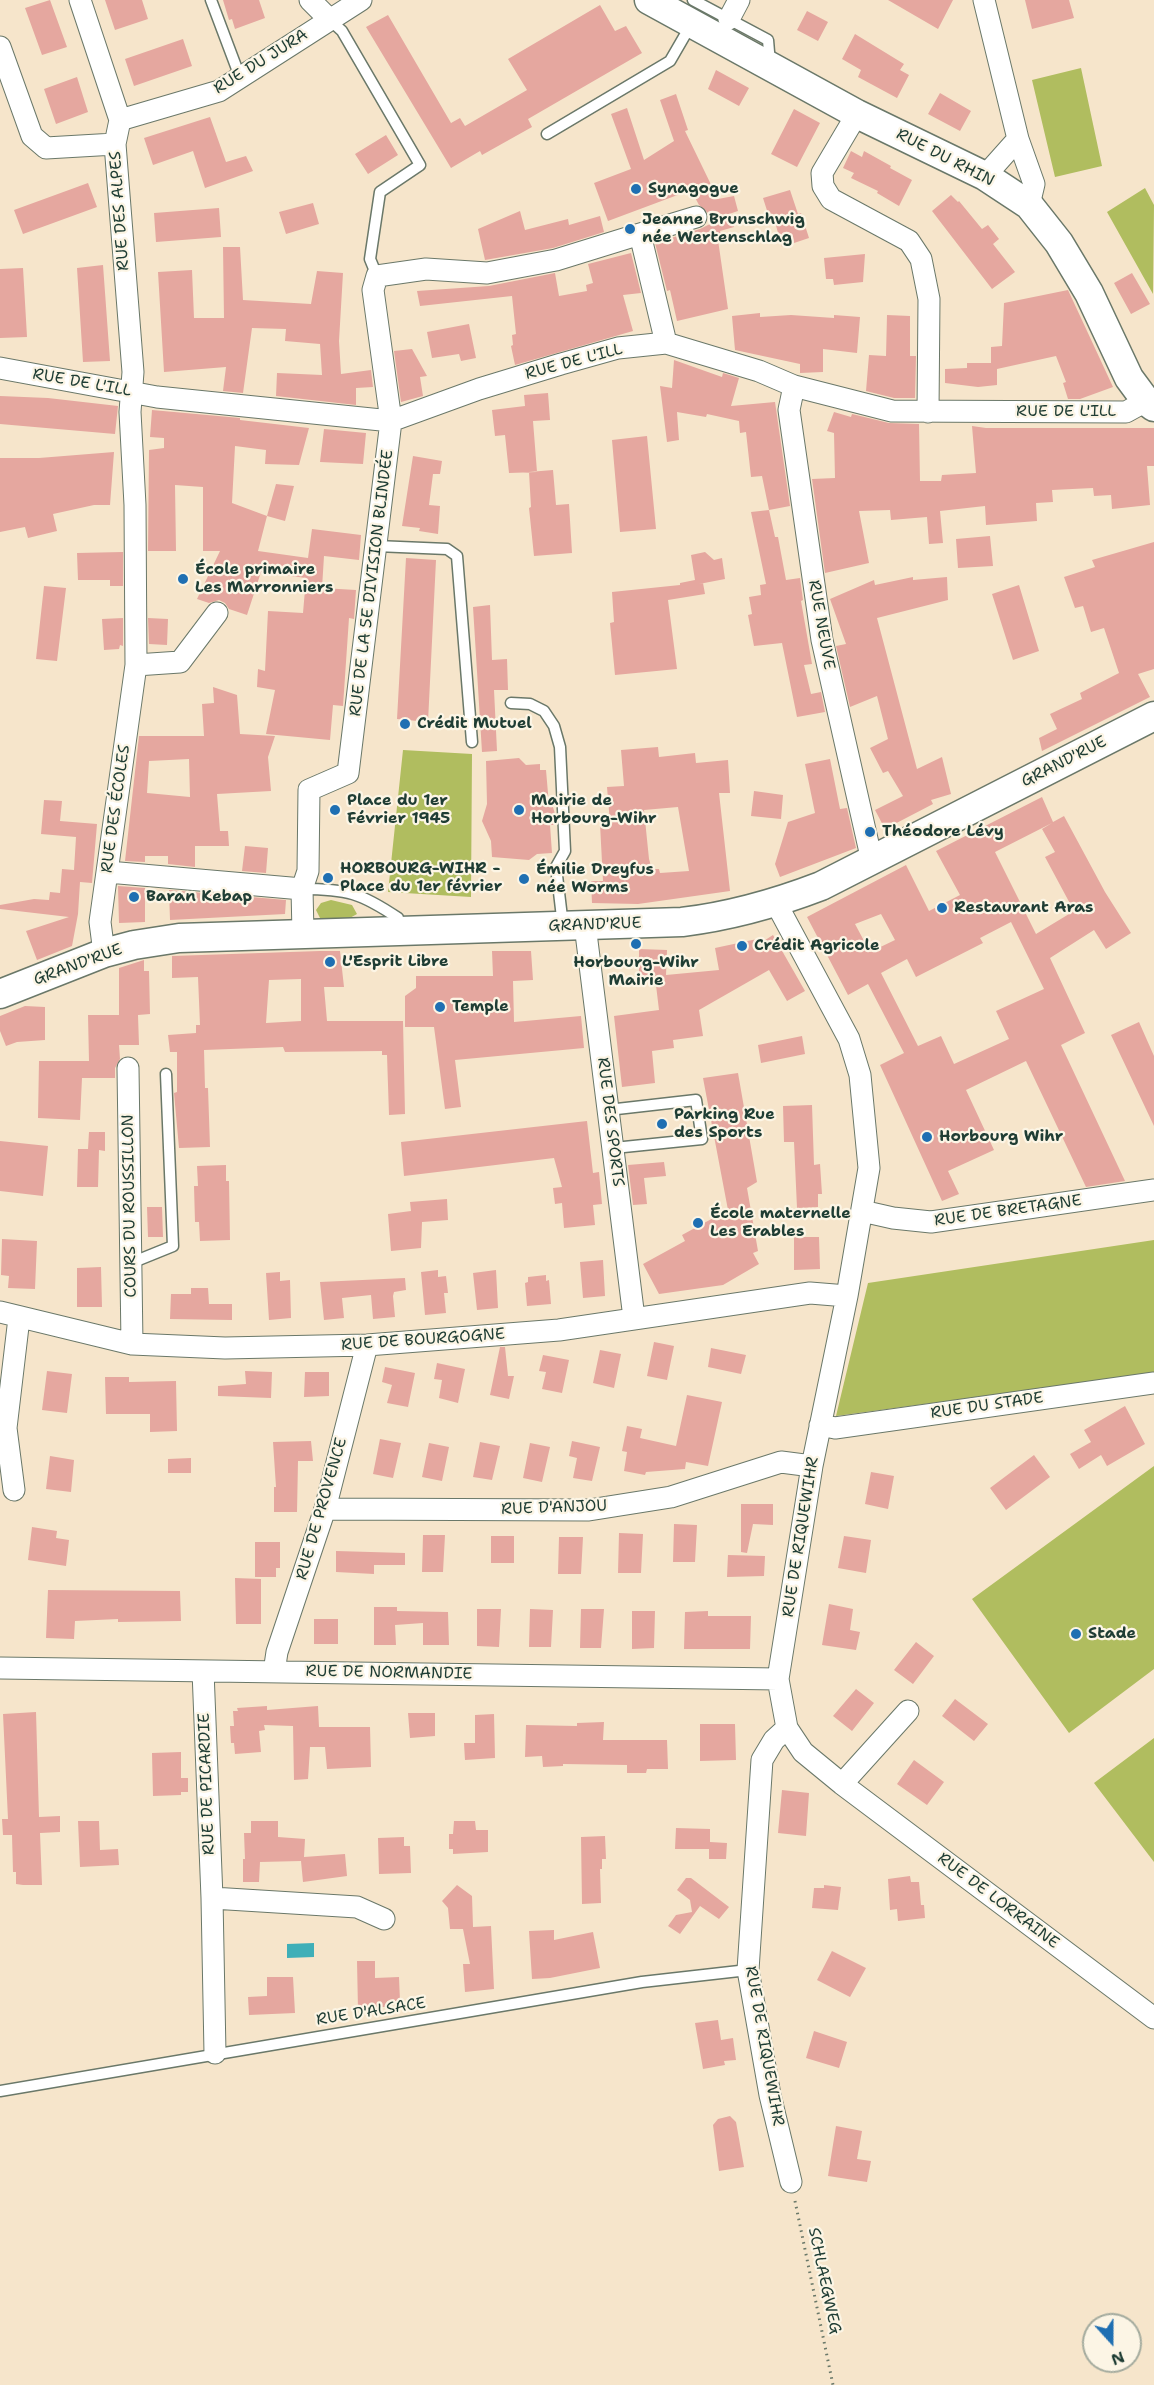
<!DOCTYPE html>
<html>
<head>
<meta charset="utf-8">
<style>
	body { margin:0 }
	#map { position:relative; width:1154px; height:2385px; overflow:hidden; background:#f6e5cb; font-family:"Shantell Sans",sans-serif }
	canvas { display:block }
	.north { position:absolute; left:1082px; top:2313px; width:60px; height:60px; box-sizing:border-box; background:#fcf5e5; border:2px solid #a4ab9e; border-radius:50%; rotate:159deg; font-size:16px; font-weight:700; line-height:24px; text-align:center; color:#1f3d34 }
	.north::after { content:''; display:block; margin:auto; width:21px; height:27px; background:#1f6fb2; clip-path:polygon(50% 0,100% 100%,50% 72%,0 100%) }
</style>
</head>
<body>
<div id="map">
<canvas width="1154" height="2385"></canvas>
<div class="north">N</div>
</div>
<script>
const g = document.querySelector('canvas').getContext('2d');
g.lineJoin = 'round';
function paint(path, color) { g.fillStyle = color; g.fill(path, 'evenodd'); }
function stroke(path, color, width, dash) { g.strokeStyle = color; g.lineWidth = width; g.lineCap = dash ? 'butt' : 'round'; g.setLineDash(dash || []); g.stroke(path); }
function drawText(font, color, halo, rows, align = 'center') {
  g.font = font + ' "Shantell Sans",sans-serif'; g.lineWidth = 4.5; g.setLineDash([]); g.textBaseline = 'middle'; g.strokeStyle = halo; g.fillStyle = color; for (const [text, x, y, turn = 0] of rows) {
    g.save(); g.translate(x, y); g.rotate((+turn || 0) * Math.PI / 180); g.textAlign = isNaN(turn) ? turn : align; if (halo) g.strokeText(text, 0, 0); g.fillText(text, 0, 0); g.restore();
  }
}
const green = new Path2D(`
	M1081,68L1102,166L1055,177L1032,80Z
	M1145,188L1154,205L1153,294L1107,212Z
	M403,750L472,754L471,897L388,892Z
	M331,900L352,905L357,914L348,919L320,918L316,910L321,903Z
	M1154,1240V1373L836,1416L868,1283Z
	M1154,1466V1669L1069,1733L972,1599Z
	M1154,1738V1862L1094,1783Z`);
const water = new Path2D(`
	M314,1943V1957L287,1958V1944Z`);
const building = new Path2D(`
	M50,0L67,47L42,55L25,8Z
	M105,0H142L148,19L115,30Z
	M223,0H259L265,18L235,29L232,19L229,20Z
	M888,0H953L938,29Z
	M1025,0H1069L1074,18L1032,29Z
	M600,5L615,31L626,26L642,53L528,119L532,127L482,155L480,151L451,168L366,27L388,15L451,123L460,118L465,126L527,90L508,59Z
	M807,11L828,22L818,41L797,30Z
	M855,34L904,64L900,70L909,75L897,98L858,77L861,70L842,59Z
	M183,39L192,66L134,86L125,59Z
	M716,70L749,88L739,106L708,89Z
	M77,77L88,112L56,124L44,89Z
	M940,93L971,111L960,131L928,114Z
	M676,94L688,130L685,131L718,199L734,196L738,211L729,214L734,227L720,231L723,238L718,240L728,309L677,321L670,290L667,291L655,243L700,229L710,224L708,213L699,205L691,190L608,221L594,183L631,169L611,114L627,108L644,160L674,141L660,100Z
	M794,109L820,123L797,167L771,154Z
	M210,117L226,162L246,156L253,171L205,188L193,151L153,165L144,138Z
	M386,135L398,155L368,174L355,154Z
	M851,151L862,157L864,151L891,166L890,168L912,180L899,206L877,193L878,191L851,178L854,173L843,168Z
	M88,183L97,207L23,234L14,210Z
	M790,190L798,214L801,213L809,238L782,247L775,222L771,223L763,198Z
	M951,195L958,202L959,201L982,229L988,225L999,239L993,244L1015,272L992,289L932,211Z
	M313,203L319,224L286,234L279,212Z
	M219,208L221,237L156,242L154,213Z
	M520,211L525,230L568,219L569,225L600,216L604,232L553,248L485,260L478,229Z
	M223,247H240L243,300L311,304L317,271L343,273L339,341L341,374L371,370L373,387L356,388V405L276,396L277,373L322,375L320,344L285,341L286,329L252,328L243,393L223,391L226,367L164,372L158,272L192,270L194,318H224Z
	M631,253L641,293L623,295L633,331L515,365L511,346L513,345L512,335L516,334L512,296L420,306L417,291L489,286L555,273L559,296L587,291L586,285L593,283L588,264Z
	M865,254L863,282L834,285L833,279H826L824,258Z
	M103,265L110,361L83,362L77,268Z
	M23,268L27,337L0,338V269Z
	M1132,273L1150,304L1131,314L1114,283Z
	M1068,290L1113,387L1080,399H1068L1063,383L1066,382L1056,356L997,369V385L978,387L945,383V369L967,368V363H991V347L1002,346L1004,303Z
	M760,313V317L791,315L834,318V315L860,317L857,353L823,349V372L800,373V364L735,350L732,316Z
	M887,315L910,316V356H916L915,398H894L866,391L869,355L886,356Z
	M469,324L476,358L461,361L459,354L432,358L427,332Z
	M412,349L427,376L420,377L423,396L401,402L394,351Z
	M674,360L722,377L723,373L739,378L731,406L775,402L790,506L769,510L762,476L751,477L746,432L740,433L739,421L707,414L706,417L677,412L679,440L667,442L660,386L672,388Z
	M548,393L550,420L533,421L537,472L509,473L505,435L495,436L492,410L525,406L524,395Z
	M0,396L48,398L118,406L115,434L0,424Z
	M152,410L240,418V420L309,428L299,465L265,464L266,450L235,446L232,503L267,516L258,551L308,558L312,529L361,535L359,560L324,556L322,588L356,590L354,619L349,618L343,706L333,705L330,740L266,734L275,690L257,687L258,669L265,671L268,611L303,613L306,578L261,572L247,615L229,609L225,603L219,600L209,603L197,599L220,551H203V487L175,485L176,551H148L149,450L164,448V438L150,437Z
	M834,412L851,417L852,414L889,423L919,424L920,481H941L942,475L976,473L972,426L986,428H1154V466H1147L1150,505L1112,509L1111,495L1094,496L1093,488L1052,490L1053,502L1036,503L1037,521L986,525L985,506L940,511L943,543L929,544L927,517L891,520L890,510L859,511L869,563L825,573L812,479L835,478L834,433L827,431Z
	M324,429L366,433L363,464L320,462Z
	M647,436L656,529L620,532L612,440Z
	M114,452L110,505H94L53,514L57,531L28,538L25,527L0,532V458H39Z
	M413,456L442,461L440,474H433L429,505L440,506L438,534L419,531L420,528L402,526Z
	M553,470L556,505L569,504L572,553L534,556L529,508L531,507L529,472Z
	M276,484L294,486L285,521L267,516Z
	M769,510L775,537H778L786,580L800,578L803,600L801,601L812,664L804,665L811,694L821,692L825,712L797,717L782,643L754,646L748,615L752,614L749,597L761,595L760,585L766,584L751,512Z
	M990,536L993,566L958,568L956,539Z
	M1154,542V669L1138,674L1150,697L1042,751L1039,738L1057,729L1050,714L1082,699L1080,693L1119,673L1104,628L1091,632L1083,606L1075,608L1064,577L1095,567L1092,560Z
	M123,552V586H110V580H78L77,553Z
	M705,552L714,560L722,558L725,579L699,584L703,583L705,594L668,600L677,669L615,675L610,623L614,622L612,592L680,585V583L695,580L691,555Z
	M406,558L436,560L428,722L397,719Z
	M913,577V580L947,577L948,600L877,618L917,769L942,757L951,794L931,800L933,804L885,829L875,810L903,796L888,771L883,773L870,748L888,739L877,696L850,707L836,646L846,644L830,599L874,580L875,585Z
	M1019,585L1039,651L1013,660L992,594Z
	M44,586L66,588L57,661L36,659Z
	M490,605L492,660L507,659L508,690H494L497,751L482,752L473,607Z
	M123,618V646L120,645L119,649L104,650L102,619Z
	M148,618L168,619L167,645L149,644Z
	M213,687L237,695L240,734L275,736L268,757L271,791L217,794L220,831H228L229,846H195V867L168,864V856H145V862L125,861L139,736H204L202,704L214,703ZM189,759L190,797L147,793L149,761Z
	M658,747L659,757L695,753L696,763L728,760L730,793H719L730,891L638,904L592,903L591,881H603L600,824L610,823L607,787L624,786L621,750ZM678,807L689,871L660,873L659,869H652L649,859L644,810Z
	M519,758L526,765L540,764V770H546L549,805L552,804L556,817V825H550L552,853L537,854L529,860L492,857L491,841L482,821L487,804L486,761Z
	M830,759L840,809L847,808L856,848L780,877L775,864L788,822L815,813L805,764Z
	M754,791L783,795L781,819L751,816Z
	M1042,797L1053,822L1064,816L1105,892L1131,933L1106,949L1094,930L1050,958L1085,1033L1061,1045L1125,1181L1086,1187L1026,1061L966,1090L994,1150L948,1171L959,1194L942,1201L880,1065L904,1053L868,984L848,995L807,917L906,865L929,911L960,895L936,851ZM1052,823L1042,829L1055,852L1045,857L1074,911L1036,934L995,852ZM881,914L895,940L870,952L855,924ZM1011,922L1044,989L996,1011L1009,1039L954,1064L941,1036L918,1046L881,973L907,959L916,977L983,943L980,938Z
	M44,800L62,801L60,821L97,824L92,883L80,882L78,914L72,946L37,960L26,931L69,917L0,909V905L34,899L49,900L50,892L60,893L62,869L74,870L76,837L41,834Z
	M245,846L268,848L266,873L242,871Z
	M118,886L145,888V922L119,923Z
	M169,890L286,900L285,914L170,920Z
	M773,935L805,991L787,1001L769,970L699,1010L703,1036L673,1040L674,1048L652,1051L655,1083L622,1087L614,1016L659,1010L655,977L639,978V949L667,950L666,975L719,970L715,948L757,939L759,944Z
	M320,951H340L344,987H324L327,1021H403L405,1114L389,1115L387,1055H382V1051L285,1052L283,1047L204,1050L205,1088H208L210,1147L179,1148L174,1093L177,1092V1052H170L168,1035L196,1033V1025H200L198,977L172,978V956ZM301,979V1021L266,1023L269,980Z
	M492,951H531L533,980L513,981L514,1022L581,1016L584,1048L455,1060L461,1107L445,1109L434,1027H405V996L416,988V976H493Z
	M144,960V971H149L150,1014L138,1015L139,1045H119L120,1059L115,1068V1078H82L80,1120L38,1118L39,1061H89L88,1015H119V968Z
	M25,1006L45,1007V1040L17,1042L6,1046L0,1031V1016Z
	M1139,1022L1154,1056V1126L1111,1035Z
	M802,1036L805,1054L761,1063L758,1045Z
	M738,1073L757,1182L747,1188L758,1251L753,1253L759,1264L723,1285L659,1294L643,1264L685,1241L682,1235L728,1210L703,1078Z
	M812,1105L814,1165L820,1164L822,1194H818V1207L797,1208L794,1142H784L783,1106Z
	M587,1121L593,1173L599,1172L602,1204L593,1205L595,1225L564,1228L562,1203L555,1204L553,1188L562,1187L554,1158L404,1176L401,1142Z
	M89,1132H105V1151L99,1150L98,1187H77L78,1149H88Z
	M0,1141L48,1146L43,1196L0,1191Z
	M664,1162L666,1176L644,1178L647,1204L633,1205L628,1165Z
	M226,1165V1181H229L230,1240L200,1241L199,1222H195L194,1186H198L197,1166Z
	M447,1199L448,1220L422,1222L421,1248L391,1251L388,1214L411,1211L410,1202Z
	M147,1207H162L163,1237H148Z
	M794,1237H819L820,1269L794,1270Z
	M2,1239L37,1241L35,1289L8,1288L9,1276L1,1275Z
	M603,1260L605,1296L583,1298L580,1262Z
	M101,1267L102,1307H77V1268Z
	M438,1270V1277L446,1276L448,1293H444L446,1313L425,1315L421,1272Z
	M496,1270L498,1308L477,1310L473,1273Z
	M280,1272V1281L290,1280L291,1318L269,1320L266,1273Z
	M546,1275V1281L549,1280L551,1304L527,1306L525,1283L528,1282V1277Z
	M405,1278L406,1290L394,1292L393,1296L395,1317L373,1319L371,1295L342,1298L344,1318L324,1320L320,1282Z
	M191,1288H208L209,1304H232V1320L170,1319L171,1294H191Z
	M654,1342L674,1346L667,1380L647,1376Z
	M500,1347H505L508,1376H514L509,1399L490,1395Z
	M711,1348L746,1355L741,1374L708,1367Z
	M600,1350L621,1354L614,1388L593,1383Z
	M543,1355L569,1360L562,1393L542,1389L546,1372L539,1371Z
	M437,1363L465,1369L458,1403L439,1398L442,1380L434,1379Z
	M385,1367L415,1373L408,1407L387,1403L392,1385L382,1382Z
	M47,1371L72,1374L67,1413L42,1410Z
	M245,1371L272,1372L271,1398L218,1396V1386L246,1384Z
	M305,1372H329V1396L304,1397Z
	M105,1377H129V1382L176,1381L177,1431L150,1432V1414H106Z
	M687,1395L722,1402L708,1466L686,1462L685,1469L646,1472L645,1475L624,1471L627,1452L622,1451L627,1426L642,1429L640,1438L676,1446Z
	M1125,1406L1145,1444L1107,1466L1101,1455L1079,1469L1070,1454L1091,1442L1084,1430Z
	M380,1439L401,1443L393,1478L373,1474Z
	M311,1441L313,1461H298L297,1512H274V1487H276L273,1442Z
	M572,1441L600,1447L592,1481L573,1478L577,1458L569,1456Z
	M480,1442L500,1446L492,1480L473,1477Z
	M429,1443L449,1447L442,1481L422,1477Z
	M530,1443L550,1447L542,1482L523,1478Z
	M1034,1455L1050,1477L1006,1510L990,1488Z
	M50,1456L74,1460L71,1492L46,1489Z
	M191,1458V1473H168V1459Z
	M871,1472L894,1476L888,1509L865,1504Z
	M741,1504H773V1525L753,1524L747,1553L741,1552Z
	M674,1524L697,1525L695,1562H673Z
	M32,1527L57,1531L56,1538L69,1540L66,1566L28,1560Z
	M619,1533L643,1534L641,1573H618Z
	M423,1535H445L443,1572H422Z
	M491,1536H514V1563H491Z
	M844,1536L871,1540L866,1573L838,1568Z
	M559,1537H583L581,1574H558Z
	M255,1542H280V1568H276V1577H255Z
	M336,1551L405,1553V1565H374V1574L336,1572Z
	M728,1555L765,1556L764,1576L727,1577Z
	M235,1578L261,1579V1624H236Z
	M48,1590L180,1591L181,1621L118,1622V1619L75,1621L74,1639L46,1638Z
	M829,1604L853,1609L850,1630L860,1632L856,1650L822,1645Z
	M374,1607H397V1611L448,1612L449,1645H423V1623L395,1625L396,1645H374Z
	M477,1609H501L499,1647L477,1646Z
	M530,1609L553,1610L551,1647H529Z
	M581,1609H604L601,1648H580Z
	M632,1611H655L654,1648L632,1649Z
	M708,1611V1616H751L750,1649H684L685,1612Z
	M314,1619H338V1644H314Z
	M916,1642L934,1656L913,1684L894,1670Z
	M856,1689L874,1703L852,1731L833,1716Z
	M955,1699L988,1724L974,1741L942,1716Z
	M267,1706V1710L318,1706L319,1727H370L371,1767L327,1769L325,1747H310L308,1779L294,1780L293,1726L264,1725L265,1730L259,1731L261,1752L235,1754L234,1743H231L230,1726H234L233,1711H238L237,1708Z
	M36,1712L39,1817L60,1816V1832L40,1833L42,1885H23L16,1884V1872H13L12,1835H3L2,1819H8L3,1714Z
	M408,1713H435V1736L410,1738Z
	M494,1714L495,1758L465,1760L464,1743H475V1715Z
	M604,1722L603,1740H667L668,1769H647L646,1773H627V1765L563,1764V1766L543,1767L542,1756L525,1757L526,1725L577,1726V1723Z
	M700,1724H735L736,1760L700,1761Z
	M181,1752V1778H188V1792H181V1795L153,1796L152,1753Z
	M914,1760L944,1782L927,1805L897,1784Z
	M782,1790L809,1793L806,1836L778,1833Z
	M78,1821H99L100,1850L118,1849L119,1865L80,1867Z
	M251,1821H278V1837L305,1839L304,1857L345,1854L347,1876L303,1882L301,1861L260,1862L259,1882H243V1859H245L244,1833H251Z
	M454,1821H475L476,1830H488V1852L453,1854V1849H449V1834H453Z
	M676,1828L710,1829V1842L727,1843L726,1859H709V1849H675Z
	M605,1836L606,1859H602V1869H600L601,1903L582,1904L581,1837Z
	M404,1837V1846H410L411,1873L379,1874L378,1838Z
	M910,1876L911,1882H919L921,1905H924L925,1918L898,1921L897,1909L890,1910L888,1879Z
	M686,1878H691L729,1907L719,1919L700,1906L680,1934L668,1926L676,1915L692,1912L690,1900L677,1890Z
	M457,1885L472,1896L473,1927L491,1926L494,1989L465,1992L463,1964H470L463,1929H450L448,1908L442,1901Z
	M824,1885L841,1887L838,1910L812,1908L814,1888H824Z
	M554,1930V1940L593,1932L600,1968L550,1978L532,1979L529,1931Z
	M832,1951L866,1968L850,1997L817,1980Z
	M357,1961H375V1978L399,1977L400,2001H387V2007H375V2010H358Z
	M267,1977H293L295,2013L249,2015L248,1997L267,1996Z
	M718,2020L721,2040L733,2038L736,2060L724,2061L725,2065L703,2069L695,2023Z
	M814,2031L847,2042L839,2068L806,2058Z
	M730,2116L736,2122L744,2167L719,2171L713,2125L718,2119Z
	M836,2126L862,2131L857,2159L871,2161L867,2182L828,2176Z`);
const path = new Path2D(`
	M795,2201L833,2385`);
const lane = new Path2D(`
	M211,0L240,77
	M693,0L768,40L770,64
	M329,19L342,31L420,165L380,192L370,259L377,276
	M547,134L670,61L692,23
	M376,546L447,549L457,556L472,742
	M511,703L530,704L544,711L554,726L560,747L565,851L556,867L563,926
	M302,889C347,889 361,893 398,918L400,928
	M608,1110L696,1100L702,1139L614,1148
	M131,1263L173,1246L166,1074
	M0,2091L642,1982L748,1970`);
const street = new Path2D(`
	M80,0L120,120L115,144L133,372L130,412L135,505L136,665
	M310,0L329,19
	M984,0L1018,139L1034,184L1029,205
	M729,19L739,0
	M0,47L32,136L46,148L115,144
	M857,114L822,173L823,186L831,199L909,241L921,259L929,299L928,412
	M120,120L219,91L361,0
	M985,176L1018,139
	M666,343L640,234L696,217
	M0,368L157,397L391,421L479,389L561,364L618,348L666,343L759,371L794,386L892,411L1126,412L1146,401
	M794,386L789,410L822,640L872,861
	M108,872L302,889
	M776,903L849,1039L860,1075L869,1168L847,1296L812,1466L778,1679L787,1728L774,1740L762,1760L748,1970L770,2095L791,2182
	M585,925L634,1318
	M303,934L302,889L308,871L309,790L348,773L391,421L373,290L377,276L426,269L487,273L556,260L640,234
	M104,953L100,922L136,665L180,662L217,613
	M128,1068L132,1344
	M862,1211L893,1218L931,1222L1154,1190
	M0,1312L132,1344L225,1348L367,1345L559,1330L810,1293L847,1296
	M820,1425L835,1428L1154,1383
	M14,1490L6,1428L19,1318
	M325,1509L589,1510L671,1497L781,1462L812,1466
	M0,1668L778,1679
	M203,1671L212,1898L215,2053
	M274,1672L277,1652L325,1509L367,1345
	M787,1728L803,1752L842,1784L1154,2018
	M842,1784L908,1711
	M212,1898L357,1907L384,1919`);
const secondary = new Path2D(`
	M649,0L857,114L985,176L1029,205L1059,243L1089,293L1129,378L1146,401L1154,407
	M0,994L104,953L134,945L179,938L682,922C732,916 774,904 821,886L1154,716`);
const markers = [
	[636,189,6,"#1f6fb2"],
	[630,229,6,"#1f6fb2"],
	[183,579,6,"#1f6fb2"],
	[405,724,6,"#1f6fb2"],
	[335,810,6,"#1f6fb2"],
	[519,810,6,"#1f6fb2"],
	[870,832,6,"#1f6fb2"],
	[328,878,6,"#1f6fb2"],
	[524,879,6,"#1f6fb2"],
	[134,897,6,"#1f6fb2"],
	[942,908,6,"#1f6fb2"],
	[636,944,6,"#1f6fb2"],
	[742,946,6,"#1f6fb2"],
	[330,962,6,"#1f6fb2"],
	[440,1007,6,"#1f6fb2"],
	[662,1124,6,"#1f6fb2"],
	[927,1137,6,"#1f6fb2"],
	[698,1223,6,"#1f6fb2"],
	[1076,1634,6,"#1f6fb2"]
];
const streetNames = [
	["RUE DU JURA",261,62,-32],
	["RUE DU RHIN",945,158,27],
	["RUE DES ALPES",120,211,-94],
	["RUE DE L'ILL",574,362,-15],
	["RUE DE L'ILL",82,383,10],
	["RUE DE L'ILL",1066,412],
	["RUE DE LA 5E DIVISION BLINDÉE",372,583,-83],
	["RUE NEUVE",821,625,80],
	["GRAND'RUE",1064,762,-27],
	["RUE DES ÉCOLES",116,809,-82],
	["GRAND'RUE",595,925,-2],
	["GRAND'RUE",78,965,-20],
	["RUE DES SPORTS",610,1122,83],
	["COURS DU ROUSSILLON",130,1206,-91],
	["RUE DE BRETAGNE",1008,1211,-8],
	["RUE DE BOURGOGNE",423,1340,-4],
	["RUE DU STADE",987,1406,-8],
	["RUE D'ANJOU",554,1508,-2],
	["RUE DE PROVENCE",322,1509,-74],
	["RUE DE RIQUEWIHR",801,1537,-81],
	["RUE DE NORMANDIE",389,1673,1],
	["RUE DE PICARDIE",207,1784,-92],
	["RUE DE LORRAINE",998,1901,37],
	["RUE D'ALSACE",371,2012,-9],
	["RUE DE RIQUEWIHR",764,2046,80],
	["SCHLAEGWEG",824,2281,78]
];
const poiNames = [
	["Synagogue",648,189],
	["Jeanne Brunschwig",642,220],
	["née Wertenschlag",642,238],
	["École primaire",195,570],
	["Les Marronniers",195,588],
	["Crédit Mutuel",417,724],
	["Place du 1er",347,801],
	["Février 1945",347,819],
	["Mairie de",531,801],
	["Horbourg-Wihr",531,819],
	["Théodore Lévy",882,832],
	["HORBOURG-WIHR -",340,869],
	["Place du 1er février",340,887],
	["Émilie Dreyfus",536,870],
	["née Worms",536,888],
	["Baran Kebap",146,897],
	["Restaurant Aras",954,908],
	["Crédit Agricole",754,946],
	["L'Esprit Libre",342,962],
	["Horbourg-Wihr",636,963,"center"],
	["Mairie",636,981,"center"],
	["Temple",452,1007],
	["Parking Rue",674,1115],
	["des Sports",674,1133],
	["Horbourg Wihr",939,1137],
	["École maternelle",710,1214],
	["Les Erables",710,1232],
	["Stade",1088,1634]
];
paint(green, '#b0bd5f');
paint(water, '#3fafb8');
paint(building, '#e5a79f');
stroke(lane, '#6a7869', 13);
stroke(street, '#6a7869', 23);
stroke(secondary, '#6a7869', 31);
stroke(path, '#6a7869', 3, [1.5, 4.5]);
stroke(lane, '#fff', 10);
stroke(street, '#fff', 21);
stroke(secondary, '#fff', 28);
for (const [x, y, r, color] of markers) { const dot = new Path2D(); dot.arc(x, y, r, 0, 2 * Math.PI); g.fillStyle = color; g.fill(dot); stroke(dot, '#fcf5e5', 2); }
drawText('16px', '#1f3d34', '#fcf5e5', streetNames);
drawText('bold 16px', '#1f3d34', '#fcf5e5', poiNames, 'left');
</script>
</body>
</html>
